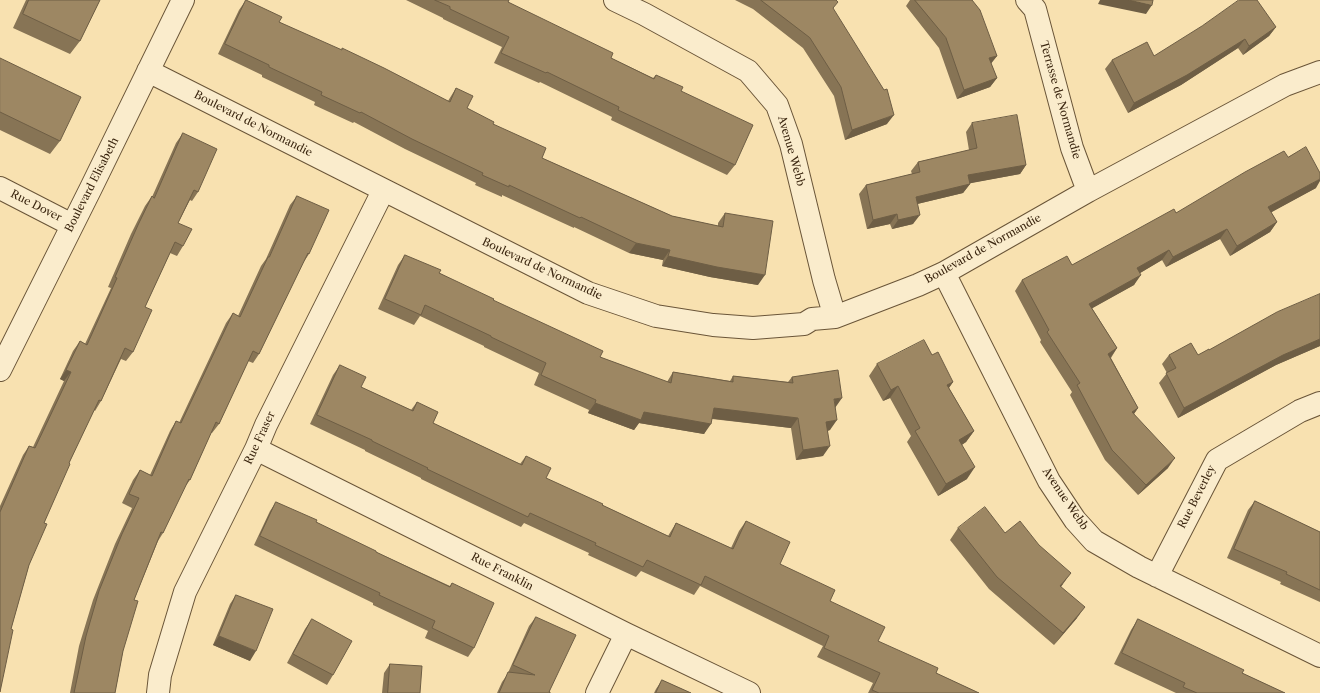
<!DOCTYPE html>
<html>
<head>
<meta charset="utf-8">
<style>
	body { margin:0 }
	canvas { display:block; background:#f8e1b0 }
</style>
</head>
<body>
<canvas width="1320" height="693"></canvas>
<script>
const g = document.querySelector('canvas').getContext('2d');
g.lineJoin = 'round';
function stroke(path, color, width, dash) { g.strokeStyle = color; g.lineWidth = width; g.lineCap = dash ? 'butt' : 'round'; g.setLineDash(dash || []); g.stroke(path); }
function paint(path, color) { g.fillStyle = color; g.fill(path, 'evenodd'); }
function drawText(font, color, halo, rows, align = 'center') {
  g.font = font + ' "Libre Caslon Text",serif'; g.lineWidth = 3; g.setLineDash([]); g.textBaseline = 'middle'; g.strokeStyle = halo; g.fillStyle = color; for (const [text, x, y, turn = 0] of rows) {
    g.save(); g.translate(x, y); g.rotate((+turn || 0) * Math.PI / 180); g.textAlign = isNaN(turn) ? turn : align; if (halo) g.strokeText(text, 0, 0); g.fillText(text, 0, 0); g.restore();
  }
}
const street = new Path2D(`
	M615,0L644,14L748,71L777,105L791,144L824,280L835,317
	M1027,0L1035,9L1072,148L1088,191
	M148,71L588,293L656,316L713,325L753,328L804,324L812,319L835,317L918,285L944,273L1088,191L1285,85L1320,72
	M0,188L72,225
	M944,273L1049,481L1075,520L1094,541L1139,567L1320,656
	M0,370L91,188L183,0
	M256,449L626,634L749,693
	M1157,576L1217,460L1300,411L1320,403
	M158,693L160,675L185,592L256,449L266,425L383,191
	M597,693L626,634`);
const wall = new Path2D(`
	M26,0H100L80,41L70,54L13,28Z
	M246,0L279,22L448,101L456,88L467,108L493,124L542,158L672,216L718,226V223L725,213L758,285L710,277L662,266L663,260L629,253L574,227V228L502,195V197L475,185L476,183L405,149L354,122L353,123L314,105L315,102L262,77V75L218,54L239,10Z
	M406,0H509L508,2L611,58L653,78L656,75L681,91L735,165L727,175L611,120L612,117L540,82L539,83L494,63L502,47L443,19V18Z
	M735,0H836L833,9L887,124L845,140L834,96L803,48L753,9Z
	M910,0H972L997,56L991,63L997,78L990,87L957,99L939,48L906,6Z
	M1276,27L1269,36L1243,55L1238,48L1181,85L1128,113L1105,69L1112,60L1154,56Z
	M0,58L60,141L50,154L0,130Z
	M972,123L1026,165L1020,174L970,183V184L963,193L917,204L913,224L892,229L890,224L867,229L859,194L866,185L912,174L911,171L918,162L969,150L966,132Z
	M183,133L198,192L192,201L190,200L178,223L183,246L177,256L170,253L145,307L133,352L126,361L121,359L101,401L95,411L94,410L69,463L44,523L29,565L11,629L0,692V506L23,455L29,446L33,447L64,381L60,379L73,351L80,341L85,344L111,288L108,287L131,234L145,206L152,196V197L176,143Z
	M1288,157L1316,188L1271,212L1277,222L1270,232L1230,256L1220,239L1166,267L1162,260L1140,273L1134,285L1092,308L1117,348L1111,358L1138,408L1134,414L1168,468L1138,495L1105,460L1070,395L1072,392L1040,342L1041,340L1015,291L1022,280L1072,265Z
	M297,196L309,254L303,263L259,354L253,363L248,361L219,424L212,433H211L190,480L184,488L163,533L158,541L134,600L123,651L115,693H70L79,646L93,600L115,544L132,508L122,503L133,480L140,470L150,475L170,431L176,421L179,423L226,323L233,313L238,316L261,266L266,259L290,205Z
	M405,255L600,357L667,382L673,372L730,381L733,376L788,382L792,377L835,408L830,430L828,431L823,456L796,460L791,428L712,419L704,434L639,423L634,430L588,413L589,410L534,385L539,373L484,347V346L420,316L414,325L378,309L398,265Z
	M1320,294V346L1276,365L1178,418L1159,383L1167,373L1162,364L1169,355H1198L1209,350Z
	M932,355L953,382L949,388L974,431L966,442L962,445L967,479L938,496L907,442L911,436L890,398L883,401L869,376L877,364Z
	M340,365L361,387L411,410L417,402L433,423L520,464L526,456L546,478L602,505L668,536L676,523L731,548L739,531L746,521L780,564L830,601L878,641L936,673L979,693H868L873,683L817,657L823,646L700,586L694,595L641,571L636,577L588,555L589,553L524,523L521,527L421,479V478L365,451V450L310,424L333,375Z
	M1255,501L1320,532V602L1280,584L1281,582L1227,558L1248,510Z
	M276,502L376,552L450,586L452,583L474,648L468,657L425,638L428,631L373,605V603L254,545L270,511Z
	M958,528L1005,533L1063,584L1061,587L1077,618L1054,645L989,589L950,540Z
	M236,595L250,661L213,645L230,604Z
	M536,617L550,693H497L502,682L507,675L529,626Z
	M312,619L333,675L327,685L287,663L305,629Z
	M1138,619L1242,673L1285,693H1176L1114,664L1131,630Z
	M390,664L420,693H382L384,673Z
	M662,680L691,693H654L656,689Z`);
const shadedWall = new Path2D(`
	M1100,0H1129L1152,5L1146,14L1098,4Z
	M1276,27L1269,36L1243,55L1249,46Z
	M1245,39L1238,48L1181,85L1128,113L1134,103Z
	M997,56L990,65L989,58Z
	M997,78L990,87L957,99L964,90Z
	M894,115L887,124L845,140L852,130Z
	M1026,165L1020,174L961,185L968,175Z
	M1320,179V181L1316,188L1261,218L1268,207Z
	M970,184L963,193L909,206L916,197Z
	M897,214L890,224L867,229L873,220Z
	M920,215L913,224L892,229L898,220Z
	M1277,222L1270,232L1230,256L1237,246Z
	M1227,229L1220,239L1166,267L1173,257Z
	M636,243L670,250L663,260L629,253Z
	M1169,250L1162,260L1130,279L1137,268Z
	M668,256L765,275L758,285L710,277L662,266Z
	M1141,275L1134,285L1082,314L1089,304Z
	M1320,339V346L1276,365L1178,418L1184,408L1283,355Z
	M1117,348L1110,358L1108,354Z
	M66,370L71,372L64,381L60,379Z
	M953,382L945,393L947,385Z
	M898,386L890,398L883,401L891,390Z
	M842,398L835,408L834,399Z
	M595,403L644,412L711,424L704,434L639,423L634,430L588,413Z
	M714,408L798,418L791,428L707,418Z
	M1138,408L1131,418L1132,412Z
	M837,420L830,430L819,432L826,422Z
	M974,431L966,442L951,451L959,440Z
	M830,446L823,456L796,460L803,450Z
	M1175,458L1168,468L1138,495L1146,485Z
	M975,467L967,479L938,496L946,484Z
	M1071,573L1063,584L1052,597L1060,586Z
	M1085,607L1077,618L1054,645L1063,633Z
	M219,636L256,651L250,661L213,645Z`);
const building = new Path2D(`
	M29,0H100L80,41L23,14Z
	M246,0L282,17L279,22L342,50V48L384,68L450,102L456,88L473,96L467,108L494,122L493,124L546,148L542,158L672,216L723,227L725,213L773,221L765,275L717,267L668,256L670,250L636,243L581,217L580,218L509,185V187L482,175L483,173L412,139L361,112L360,113L321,95L322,92L269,67V65L225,44Z
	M435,0H509L508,2L613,53L611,58L654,79L656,75L683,87L681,91L753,125L735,165L618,110L619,107L547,72L546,73L501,53L509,37L450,9V7Z
	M761,0H836L838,2L833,8L884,90L887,89L894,115L852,130L841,87L810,38Z
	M915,0H972L980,10L997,56L989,58L997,78L964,90L946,38Z
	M1129,0H1153L1152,5Z
	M1239,0H1257L1276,27L1249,46L1245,39L1187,75L1134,103L1112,60L1147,42L1154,56L1202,26Z
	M0,58L81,97L60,141L0,112Z
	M1017,115L1026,165L968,175L970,184L916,197L920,215L898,220L897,214L873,220L866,185L920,172L918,162L977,148L972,123Z
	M183,133L217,149L198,192L194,190L178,223L192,229L183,246L175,242L145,307L152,310L133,352L125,348L101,401L99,400L69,463L70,464L44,523L47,524L29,565L11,629L13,630L0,692V512L29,446L35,448L71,372L66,370L80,341L87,345L117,278L115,277L138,225L152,196L154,198Z
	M1306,147L1320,173V179L1268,207L1277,222L1237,246L1227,229L1173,257L1169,250L1137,268L1141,275L1089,304L1117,348L1108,354L1138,408L1132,412L1175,458L1146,485L1112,450L1077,385L1080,383L1047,332L1049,330L1022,280L1067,256L1072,265L1174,209L1176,213L1245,172L1284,151L1288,157Z
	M297,196L329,210L309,254L308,253L259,354L253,351L219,424L216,422L190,480L189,479L163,533L161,532L134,600L138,601L123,651L115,693H74L86,636L99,591L122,534L139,498L129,494L140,470L152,476L176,421L181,423L233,313L240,317L268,257H269Z
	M405,255L441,270L439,273L494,299L493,300L603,351L600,357L671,383L673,372L733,382V376L793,383L792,377L838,370L842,398L834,399L837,420L826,422L830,446L803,450L798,418L714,408L711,424L644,412L641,420L595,403L596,400L541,375L546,363L491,337V336L425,305L421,315L385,299Z
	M1320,294V339L1283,355L1184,408L1166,373L1176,368L1169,355L1191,343L1198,355L1209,349V350L1277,312Z
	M924,340L932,355L938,352L953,382L947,385L974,431L959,440L975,467L946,484L915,431L920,428L898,386L891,390L877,364Z
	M340,365L366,377L361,387L413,411L417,402L438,412L433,423L522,465L526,456L551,468L546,478L603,504L602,505L670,537L676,523L733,549L746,521L790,542L780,564L835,590L830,601L885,627L878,641L938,668L936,673L979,693H879L872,690L880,673L824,648L829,636L705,576L701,585L647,560L643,567L595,545L596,543L530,513L528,517L427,469L428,468L372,441V440L317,415Z
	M1255,501L1320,532V590L1286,574L1287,572L1234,549Z
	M276,502L317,520L316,522L376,551V552L450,587L452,583L494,603L474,648L432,628L435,621L379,595L380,593L260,536Z
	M985,507L1005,533L1020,521L1039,545L1071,573L1060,586L1085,607L1063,633L997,577L958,528Z
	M236,595L273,609L256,651L219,636Z
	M536,617L576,635L549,692H550V693H499L508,672L535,675L513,665Z
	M312,619L352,641L333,675L293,654Z
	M1138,619L1244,670L1242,673L1285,693H1197L1183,687L1185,683L1122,653Z
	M390,664L422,666L420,693H388Z
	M662,680L691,693H656Z`);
const streetNames = [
	["Terrasse de Normandie",1060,100,74],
	["Boulevard de Normandie",253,124,27],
	["Avenue Webb",791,151,74],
	["Boulevard Elisabeth",92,185,-63],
	["Rue Dover",36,206,27],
	["Boulevard de Normandie",983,249,-29],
	["Boulevard de Normandie",542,269,25],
	["Rue Fraser",260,438,-65],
	["Rue Beverley",1197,497,-63],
	["Avenue Webb",1065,499,56],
	["Rue Franklin",502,572,27]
];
stroke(street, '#6a5538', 24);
stroke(street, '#faeccc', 22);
paint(wall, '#877455');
paint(shadedWall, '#6e5e45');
paint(building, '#9d8763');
stroke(building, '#6e5e45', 1);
drawText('11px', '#3b2610', '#faeccc', streetNames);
</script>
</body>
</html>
